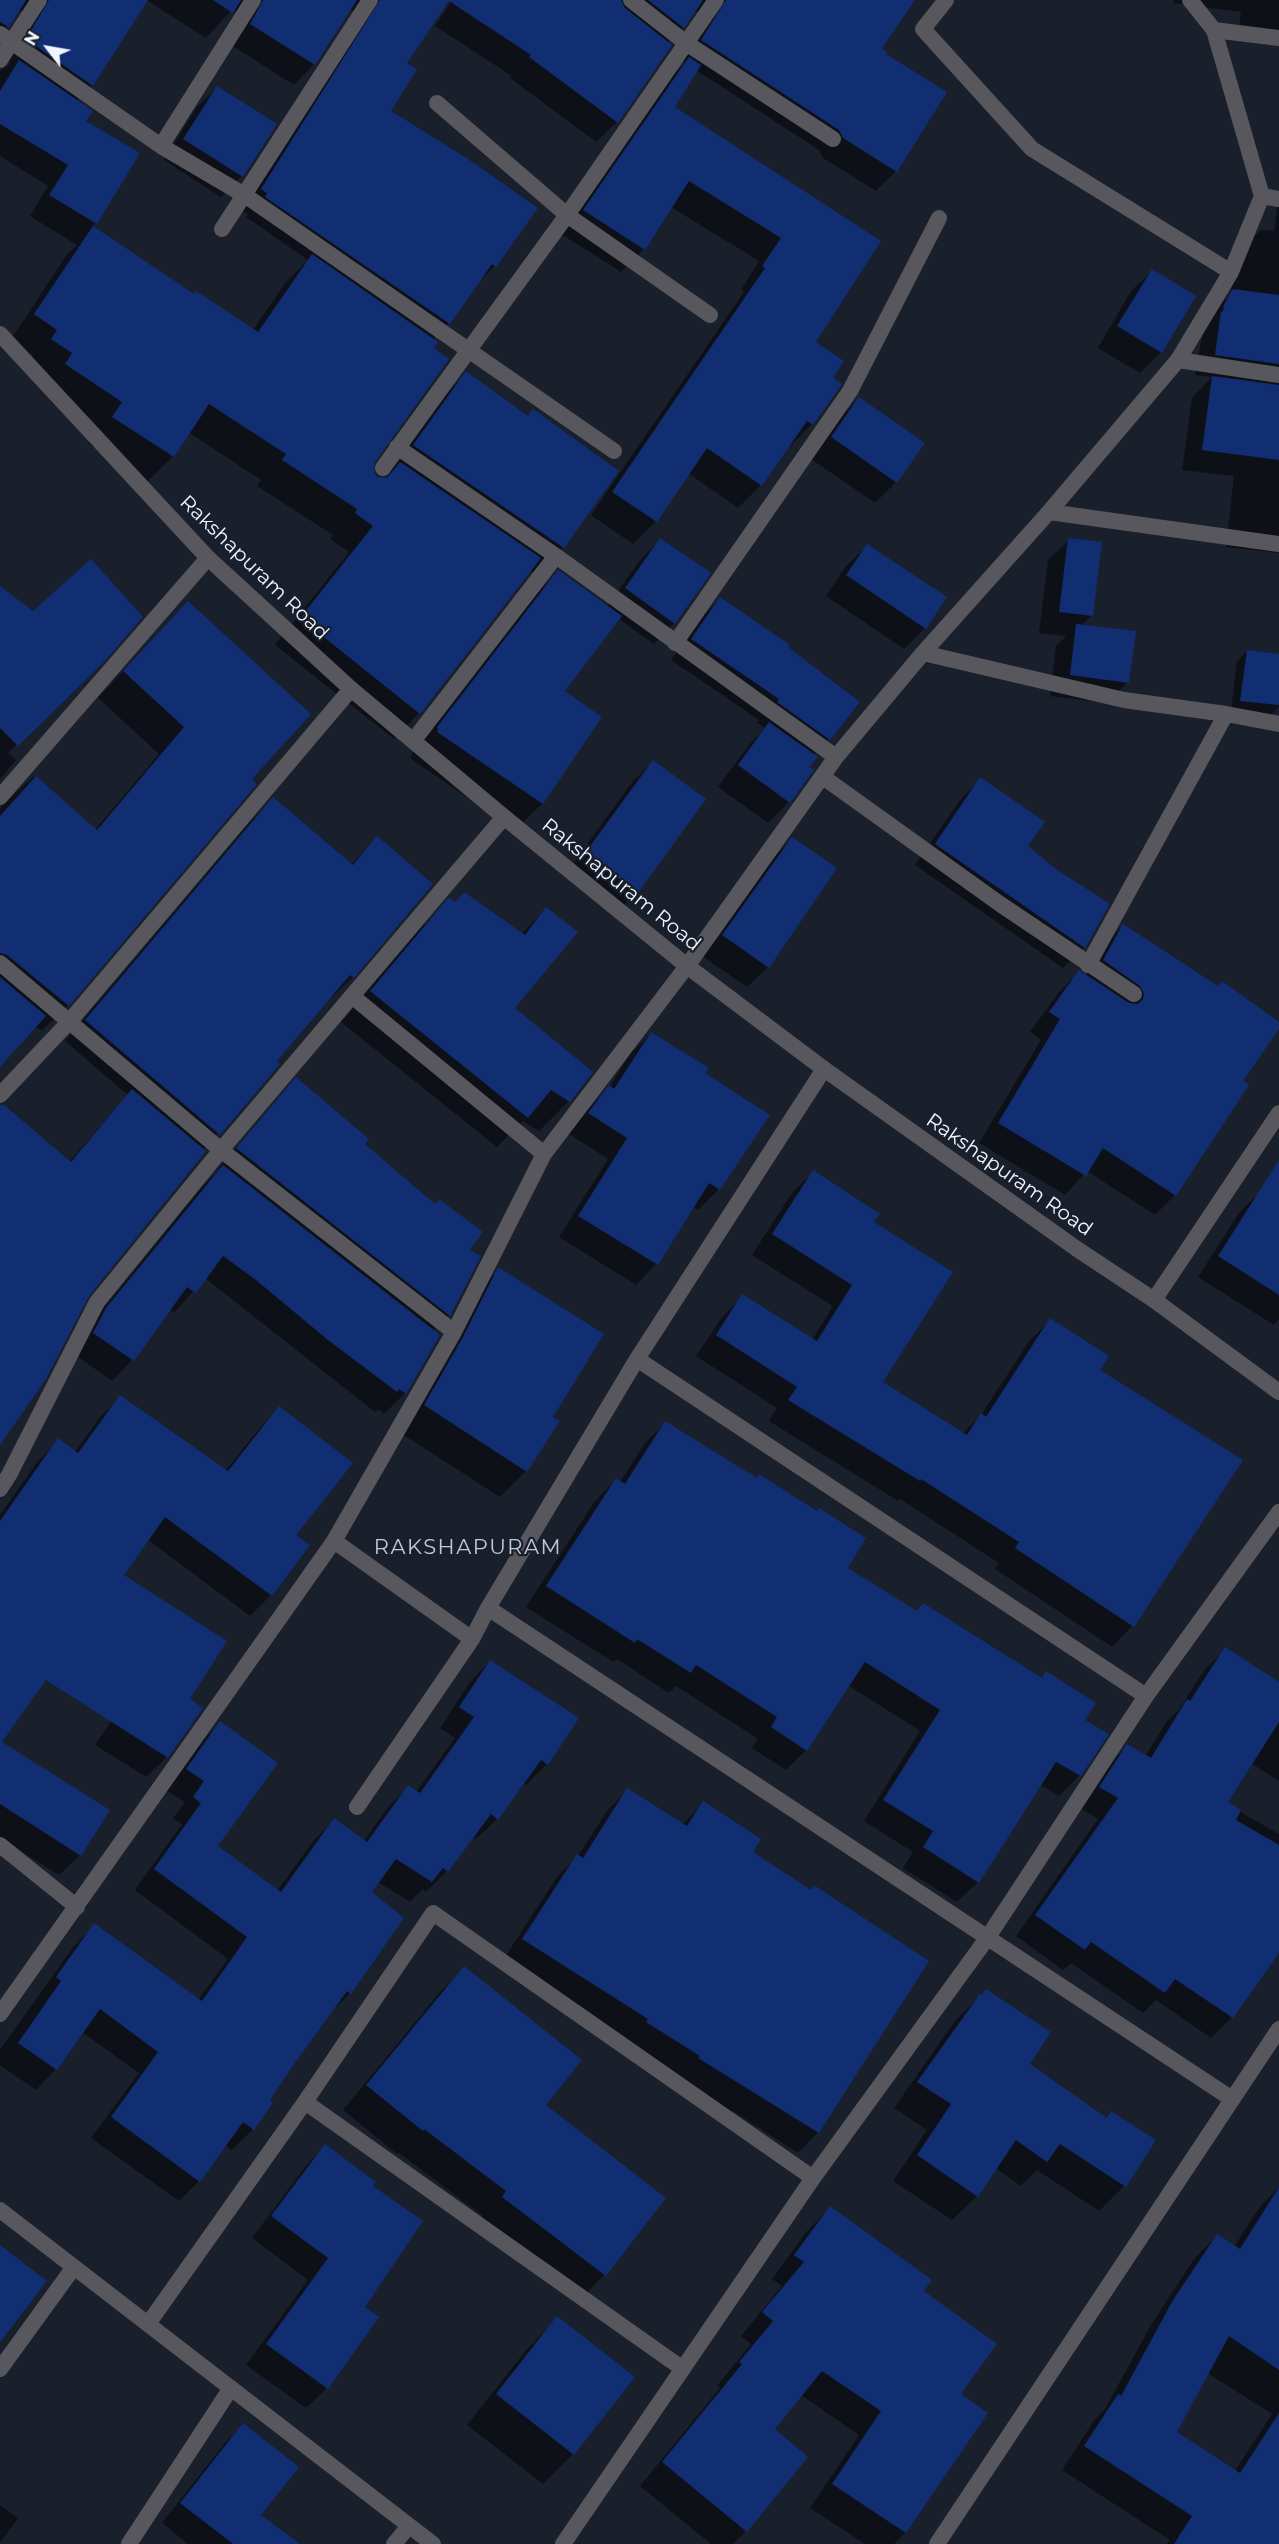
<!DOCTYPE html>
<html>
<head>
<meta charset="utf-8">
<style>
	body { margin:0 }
	#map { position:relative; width:1279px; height:2544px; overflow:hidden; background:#191f2b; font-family:Montserrat,sans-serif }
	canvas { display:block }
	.north { position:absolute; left:18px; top:18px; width:60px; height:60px; -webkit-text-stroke:4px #191f2b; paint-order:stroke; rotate:301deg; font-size:16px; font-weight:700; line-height:24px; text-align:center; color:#f0f4fd }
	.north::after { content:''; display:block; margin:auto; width:21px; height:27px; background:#f0f4fd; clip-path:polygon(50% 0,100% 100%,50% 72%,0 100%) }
</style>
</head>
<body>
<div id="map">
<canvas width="1279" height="2544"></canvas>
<div class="north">N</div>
</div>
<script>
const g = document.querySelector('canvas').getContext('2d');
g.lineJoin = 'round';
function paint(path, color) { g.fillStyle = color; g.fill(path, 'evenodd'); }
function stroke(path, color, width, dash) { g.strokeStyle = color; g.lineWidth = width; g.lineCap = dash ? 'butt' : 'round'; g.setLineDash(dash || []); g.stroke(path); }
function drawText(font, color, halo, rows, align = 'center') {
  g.font = font + ' Montserrat,sans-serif'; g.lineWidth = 4.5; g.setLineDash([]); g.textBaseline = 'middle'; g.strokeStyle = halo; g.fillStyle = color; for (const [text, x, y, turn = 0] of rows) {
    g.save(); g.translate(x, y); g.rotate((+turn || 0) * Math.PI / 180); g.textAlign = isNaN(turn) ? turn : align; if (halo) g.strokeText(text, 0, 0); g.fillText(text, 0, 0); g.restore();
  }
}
const shadow = new Path2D(`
	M0,0H448L405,63L389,112L495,266L474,286L449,323L432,340L373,461L372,473L377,478L385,479L391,474L388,472L440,399L467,373L527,417L617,471L562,548L536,574L530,570L419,713L394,739L275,645L349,552L330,539L333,535L257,486L261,480L188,432L173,456L147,482L88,443L98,428L26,366L33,356L10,341L68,253L77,245L30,216L48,186L0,156V71L11,63L7,60L24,11H18L0,34ZM146,0L206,38L231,11H238L231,45L294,85L314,64L349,10L355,11L241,210L248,214L246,217L308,260L286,282L253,330L194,295L92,227L138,154L84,122L76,101L92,85Z
	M452,0H913L880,49L896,171L876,191L823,158L819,150L696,70L673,107L879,241L814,342L831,379L839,385L812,424L789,447L788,446L761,485L738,508L688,473L656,521L633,544L591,515L744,292L741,290L759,261L671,207L644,249L621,272L561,234L666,82L685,63L682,61L705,15L694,10L683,27L667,43L670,46L617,122L596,142L510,78L512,76L435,26Z
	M1174,0H1279V35L1239,30L1241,12L1173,3Z
	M217,88L275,124L242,176L221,197L164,160L196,108Z
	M1279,191V553L1226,547L1234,476L1182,470L1192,398L1212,377L1195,375L1204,326L1213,312L1231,294L1234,266L1240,250L1261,230L1274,231Z
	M1152,271L1194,296L1161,352L1140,373L1098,348L1131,291Z
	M859,399L896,482L875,503L811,459L838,419Z
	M660,540L674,623L654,644L619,619L563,691L600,717L542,804L515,830L411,759V755L531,599L558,572L607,607L640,560Z
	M1069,540L1091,616L1081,626L1128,682L1107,703L1050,696L1056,646L1066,636L1039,633L1048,560Z
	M867,546L925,628L904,649L826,596L846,566Z
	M0,588L74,690L8,753L16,760L0,779Z
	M720,599L786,647L829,739L813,755L807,768L811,771L789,802L768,823L718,787L749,745L765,728L757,723L759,720L671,660L699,620Z
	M162,629L249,780L255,784L68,1005L42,1031L35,1026L0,1064V808L34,776L95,830L159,754L98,698Z
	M1247,651L1279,655V707L1271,715L1231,711L1237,661Z
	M653,762L637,892L616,913L565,875L632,782Z
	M981,779L1026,847L1055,870L1108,904L1084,948L1063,968L915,865L960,800Z
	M273,799L351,865L377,838L353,977L332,997L330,996L275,1061L278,1064L203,1150L87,1295L0,1439V1116L69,1162L128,1095L65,1041L252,820Z
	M792,839L768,967L747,987L702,956L772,859Z
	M450,899L521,934L546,909L513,1009L569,1101L539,1131L523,1121L497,1147L341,1022L420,929Z
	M1123,926L1218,987L1279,1024L1241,1081L1175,1195L1155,1215L1087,1171L1065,1195L979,1143L1041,1040L1030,1032L1059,992L1079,972L1086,976L1103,946Z
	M651,1033L719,1189L698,1210L693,1206L656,1264L636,1285L559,1237L608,1159L569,1134L589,1108L609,1088L630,1054Z
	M297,1079L468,1250L449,1315L433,1331L405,1393L384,1414L378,1409L375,1412L205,1278L174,1313L169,1309L132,1360L112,1381L74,1354L86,1330L202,1187L219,1170L218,1169L277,1099Z
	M813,1172L872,1223L881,1382L962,1434L981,1415L1030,1340L1051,1320L1098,1371L1241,1460L1132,1626L1112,1647L995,1569L999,1563L900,1499L898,1501L769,1421L777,1408L696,1356L722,1317L743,1296L812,1340L833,1306L752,1255L792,1193Z
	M1279,1184V1319L1274,1325L1198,1277L1239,1213L1260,1192Z
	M499,1269L550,1417L526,1471L500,1497L399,1432L473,1295Z
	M121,1397L225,1471L259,1429L279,1408L294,1535L271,1595L250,1616L147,1539L122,1575L188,1699L167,1757L146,1777L95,1745L139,1680L0,1581V1515L38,1461L59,1440L75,1452L100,1417Z
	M666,1423L846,1568L916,1612L923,1605L1041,1679L1047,1673L1082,1720L1107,1734L1080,1775L1059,1796L1040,1785L978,1882L957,1902L903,1868L913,1852L864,1821L920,1731L848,1685L806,1750L786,1770L752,1748L758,1739L676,1686L669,1693L617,1659L613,1662L526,1607L595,1501L616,1480L620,1482L645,1443Z
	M1226,1649L1279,1684V1781L1251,1763L1225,1803L1279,1834V1951L1232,2017L1211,2038L1156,2000L1143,2013L1071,1963L1063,1970L1016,1936L1098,1819L1080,1808L1107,1767L1127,1746L1145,1757L1167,1721L1178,1711L1205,1669Z
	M490,1661L547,1764L526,1785L523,1783L497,1819L476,1839L472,1837L447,1871L426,1892L423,1889L410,1902L378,1882L370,1892L350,1993L329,2014L268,2101L253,2129L232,2150L225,2145L199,2181L179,2201L91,2138L139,2073L82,2032L56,2069L36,2090L0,2065V2050L74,1946L95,1925L198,2000L228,1959L135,1890L182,1824L173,1818L185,1802L166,1790L200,1743L220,1723L216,1846L277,1891L314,1840L334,1820L364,1841L388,1807L408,1787L416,1792L455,1738L440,1728L470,1682Z
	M0,1742L80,1855L59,1875L0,1838Z
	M627,1790L682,1825L703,1803L751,1853L818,2132L798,2153L733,2111L731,2112L503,1960L557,1877L578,1856L607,1811Z
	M464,1968L544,2105L663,2198L604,2275L580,2300L478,2222L483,2216L399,2153L397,2154L343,2110L440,1992Z
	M980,1996L1028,2064L1106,2119L1111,2113L1154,2141L1124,2186L1099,2211L1037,2170L1021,2186L996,2168L977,2196L952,2220L893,2181L927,2130L894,2108L955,2021Z
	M325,2146L371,2186L363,2307L327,2388L306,2408L246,2365L308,2280L252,2238L305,2167Z
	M1279,2187V2544H1167L1170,2540L1062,2470L1095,2419L1105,2409L1151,2325L1194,2259L1217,2235L1234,2247L1259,2208ZM1207,2373L1272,2414L1235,2471L1175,2433Z
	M830,2208L922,2291L959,2395L986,2413L905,2533L894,2544H865L810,2508L859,2435L801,2395L772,2429L746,2531L733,2544H711L640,2486L720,2388L717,2386L751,2344L741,2336L782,2286L772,2279L807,2231Z
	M558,2318L573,2454L543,2484L467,2425L527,2349Z
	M243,2425L259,2515L297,2544H188L162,2523L224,2444Z
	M0,2505L18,2518L0,2543Z`);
const building = new Path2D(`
	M0,0H26L9,27L0,22Z
	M49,0H148L93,86L26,39Z
	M213,0H241L233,13Z
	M263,0H357L315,65L250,24Z
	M380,0H621L625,8L672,45L618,123L529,57L531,55L449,1L407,63L417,69L391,111L468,159L538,208L496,267L492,264L450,324L265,197L267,193L261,189Z
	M648,0H703L684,28Z
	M726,0H915L882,48L887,52L886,54L947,92L897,172L843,138L839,130L701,40Z
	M689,57L701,65L675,107L881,241L816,342L844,361L833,378L842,384L813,425L807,421L762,486L707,448L657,522L612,492L765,268L762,266L781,238L689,181L645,250L583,210Z
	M19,60L93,111L86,121L140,153L97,224L49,195L68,165L0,124V91Z
	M217,86L277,124L243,177L183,139Z
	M93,226L194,294L196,291L258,332L312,254L438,342L434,348L449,359L375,462L374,473L377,477L387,478L400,462L541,558L420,714L300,618L373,526L355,513L357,509L282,460L286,454L209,404L174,457L112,417L122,402L65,364L72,353L51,339L57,330L34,314Z
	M1152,269L1196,296L1162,353L1117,326Z
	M1233,289L1279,295V364L1215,355L1221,311L1223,312L1224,305Z
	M466,371L528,416L533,409L619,471L564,548L413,445Z
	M1212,376L1279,385V460L1202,450Z
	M859,397L925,443L897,483L831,437Z
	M660,538L711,573L675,624L625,588Z
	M1068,538L1102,542L1093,616L1059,612Z
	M867,544L947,597L926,629L846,575Z
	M91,559L143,617L102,664L18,746L0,728V586L33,611Z
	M558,570L622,616L565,691L602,717L543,804L437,732L438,729L437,727Z
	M720,597L790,645L788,647L860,702L830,740L777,702L779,699L691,639Z
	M188,601L311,714L252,779L257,784L69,1006L7,955L0,953V816L36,776L97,830L184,727L123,671Z
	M1076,624L1136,631L1129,683L1070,675Z
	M1247,650L1279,654V705L1240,701Z
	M769,722L818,757L809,767L814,770L790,803L738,765Z
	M653,760L706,799L638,893L585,853Z
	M980,777L1045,822L1028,846L1056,869L1110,904L1085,948L935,844Z
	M273,797L353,865L377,836L433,884L354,978L350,975L277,1061L280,1064L220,1135L85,1020Z
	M792,837L837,868L769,968L722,935Z
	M464,892L525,935L546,907L578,932L515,1008L593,1072L570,1102L551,1090L528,1118L370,991L449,897L455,902Z
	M1123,924L1218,986L1222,981L1279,1022V1029L1243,1081L1249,1085L1176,1196L1103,1148L1086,1176L998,1123L1060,1019L1049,1012L1079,970L1129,1003L1138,1004L1143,999L1144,994L1140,986L1103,960Z
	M0,977L46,1016L0,1067Z
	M651,1032L709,1068L705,1073L770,1115L720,1190L709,1183L658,1265L578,1216L627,1138L588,1113L609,1085L614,1089Z
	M296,1077L369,1139L365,1144L435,1204L439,1199L483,1232L470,1250L481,1256L450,1316L236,1148Z
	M132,1089L206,1151L89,1296L46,1379L0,1445V1105H4L71,1162Z
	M1279,1160V1295L1218,1256Z
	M223,1165L440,1335L406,1394L399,1389L397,1392L328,1340L256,1280L223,1256L196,1293L187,1287L134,1361L93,1333L106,1308Z
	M813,1170L880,1214L874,1222L953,1272L883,1382L967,1435L981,1413L986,1417L1050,1318L1109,1356L1100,1370L1243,1460L1134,1627L1015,1548L1019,1542L921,1479L920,1481L788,1400L797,1387L716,1335L742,1294L817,1341L852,1285L772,1234Z
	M498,1267L604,1334L553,1417L560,1421L527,1472L424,1405L463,1337Z
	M120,1395L228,1471L279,1406L353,1463L296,1535L310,1545L272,1596L165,1517L124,1575L227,1641L190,1699L203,1708L168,1758L46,1680L2,1742L110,1810L81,1856L0,1804V1521L58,1438L78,1453Z
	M665,1421L757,1478L759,1474L817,1511L819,1508L866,1538L848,1568L917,1611L923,1603L1042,1678L1046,1671L1096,1703L1085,1720L1109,1734L1081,1776L1056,1762L979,1883L923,1847L933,1831L883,1800L940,1710L865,1662L807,1751L771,1727L777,1717L696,1665L691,1673L637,1639L635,1643L546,1586L616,1478L625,1484Z
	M1225,1647L1279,1682V1722L1228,1802L1241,1810L1236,1820L1279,1845V1953L1233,2018L1175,1979L1165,1993L1091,1942L1085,1950L1035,1915L1118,1798L1099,1787L1127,1744L1151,1758L1187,1699L1190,1701Z
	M490,1660L579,1718L548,1765L541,1760L498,1820L491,1814L448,1872L443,1868L432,1882L396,1859L372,1892L404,1918L351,1994L347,1991L292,2067L270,2100L273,2103L254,2130L243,2122L200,2182L111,2117L158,2052L100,2009L57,2070L18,2043L61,1981L56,1977L94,1923L202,2001L247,1937L154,1869L201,1803L193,1797L204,1781L186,1769L220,1721L278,1763L218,1846L281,1892L334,1818L367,1842L408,1785L420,1793L474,1717L459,1707Z
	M627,1788L687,1826L703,1801L761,1839L753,1852L811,1890L814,1885L929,1961L819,2133L698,2058L700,2056L646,2022L648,2019L522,1939L577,1854L583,1858Z
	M464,1966L582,2060L546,2105L666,2198L606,2276L502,2197L506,2191L424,2129L423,2131L366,2085Z
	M986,1989L1051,2032L1030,2064L1107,2118L1111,2111L1156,2140L1126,2187L1060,2144L1047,2162L1016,2140L978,2197L917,2155L951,2104L917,2082L980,1994L982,1995Z
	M325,2144L376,2182L373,2186L423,2221L365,2307L379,2317L328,2389L266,2344L328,2258L271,2216Z
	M1279,2187V2370L1229,2336L1177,2432L1240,2473L1279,2413V2544H1174L1192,2516L1084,2446L1118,2394L1121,2396L1173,2300L1217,2234L1240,2249Z
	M830,2206L932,2280L924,2291L997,2344L961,2394L988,2413L906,2533L832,2484L881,2411L822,2371L775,2429L808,2457L747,2532L662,2462L742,2364L739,2362L773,2321L762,2312L804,2262L794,2255Z
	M0,2245L47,2281L0,2342Z
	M557,2316L635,2377L574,2455L496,2394Z
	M243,2423L299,2467L261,2515L300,2544H233L180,2503Z`);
const minor = new Path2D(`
	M631,0L686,43L833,139
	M946,0L923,29L1032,149L1231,272
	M1214,30L1279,38
	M0,34L161,146L246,196L614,451
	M0,60L39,0
	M437,103L567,215L710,315
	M161,146L253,0
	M1262,196L1279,199
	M222,229L370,0
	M1178,360L1279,375
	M397,447L556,556L836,757
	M383,468L567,215L716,0
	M1049,512L1279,544
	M675,643L850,391L939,218
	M923,653L1124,700L1226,714L1279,724
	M413,741L556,556
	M823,777L1000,904L1134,994
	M0,797L208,558
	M0,963L221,1150L454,1332
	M1088,965L1226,714
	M352,996L544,1154
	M824,1069L637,1359L1146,1696
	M0,1095L69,1022L351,689
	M1154,1300L1279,1113
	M0,1489L9,1475L97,1302L221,1150L504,817
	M334,1541L472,1639
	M488,1608L1232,2099
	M357,1807L472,1639L488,1608L637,1359
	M0,1845L77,1907
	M0,2014L334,1541L454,1332L544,1154L687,966L836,757L923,653L1049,512L1178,360L1231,272L1262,196L1214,30L1190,0
	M305,2102L683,2369
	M0,2210L433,2544
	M148,2324L305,2102L433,1913L813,2178
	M0,2369L74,2267
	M129,2544L231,2388
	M394,2544L409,2526
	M563,2544L813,2178L988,1937L1146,1696L1279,1512
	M937,2544L1279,2029`);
const tertiary = new Path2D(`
	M0,334L208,558L351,689L504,817L687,966L824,1069L1077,1249L1154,1300L1279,1392`);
const streetNames = [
	["Rakshapuram Road",254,568,44],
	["Rakshapuram Road",621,885,39],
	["Rakshapuram Road",1009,1175,35]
];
const neighbourhoodNames = [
	["RAKSHAPURAM",468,1548]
];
paint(shadow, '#0007');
paint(building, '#122e72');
stroke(minor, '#59575e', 16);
stroke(tertiary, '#59575e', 16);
drawText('20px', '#f0f4fd', '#191f2b', streetNames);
g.letterSpacing = '1.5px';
drawText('21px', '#c0c9d9', '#191f2b', neighbourhoodNames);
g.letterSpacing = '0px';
</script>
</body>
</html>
